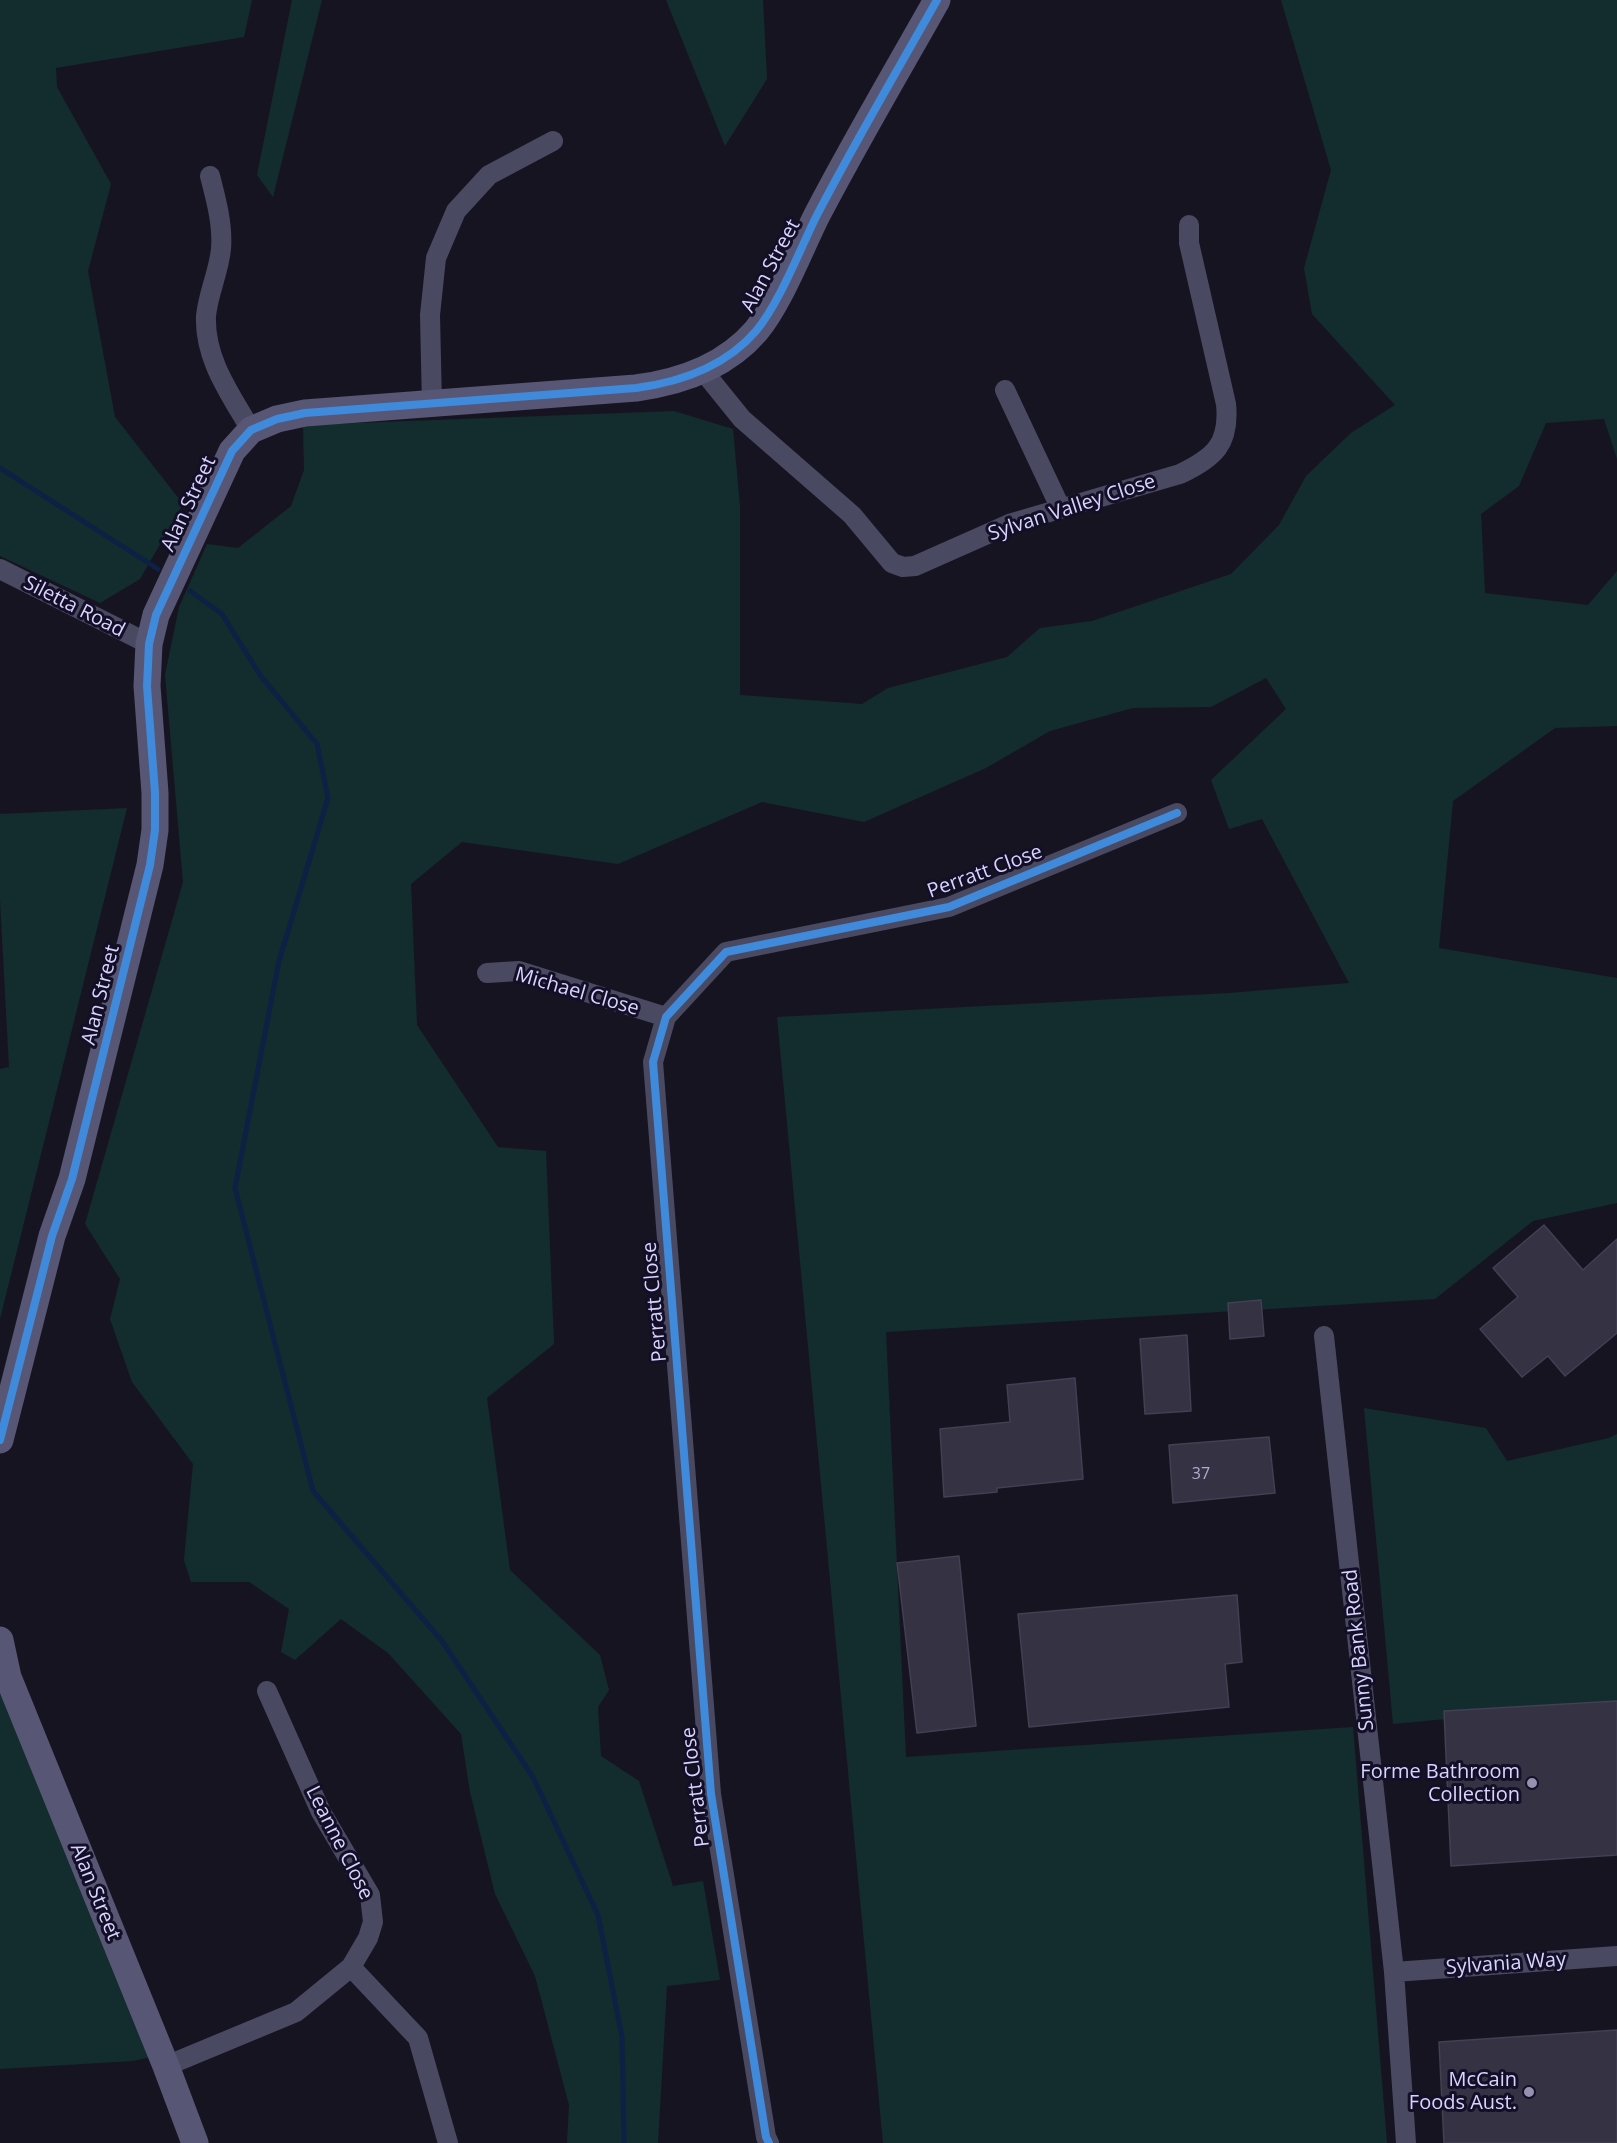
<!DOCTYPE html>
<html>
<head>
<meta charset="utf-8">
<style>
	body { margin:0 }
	canvas { display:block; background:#161421 }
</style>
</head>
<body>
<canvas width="1617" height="2143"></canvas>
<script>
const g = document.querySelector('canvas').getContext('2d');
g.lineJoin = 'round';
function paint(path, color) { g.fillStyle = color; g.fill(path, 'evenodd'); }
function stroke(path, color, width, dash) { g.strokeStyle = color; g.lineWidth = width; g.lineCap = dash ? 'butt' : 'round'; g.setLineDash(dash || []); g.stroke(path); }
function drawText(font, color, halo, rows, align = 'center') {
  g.font = font + ' "Open Sans",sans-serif'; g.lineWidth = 6; g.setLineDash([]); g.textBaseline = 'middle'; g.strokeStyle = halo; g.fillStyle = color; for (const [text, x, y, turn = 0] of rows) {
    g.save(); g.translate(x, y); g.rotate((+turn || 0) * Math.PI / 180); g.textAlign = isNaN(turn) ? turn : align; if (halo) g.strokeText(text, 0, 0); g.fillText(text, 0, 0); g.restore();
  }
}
const green = new Path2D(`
	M0,0H252L244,37L56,68L57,87L111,184L88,271L115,417L183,504L140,579L100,603L0,556Z
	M292,0H322L273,197L257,175Z
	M666,0H763L767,79L725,146Z
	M1281,0H1617V459L1604,419L1546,423L1519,486L1481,514L1485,593L1588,605L1617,571V726L1555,728L1453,801L1439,948L1617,978V1203L1533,1221L1435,1299L886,1332L906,1757L1353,1727L1387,2143H883L777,1017L1229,993L1349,983L1262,819L1229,829L1211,780L1286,709L1266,678L1211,707L1133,708L1050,731L986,768L864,822L762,802L618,864L462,842L411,884L417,1025L498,1147L546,1151L554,1344L487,1398L510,1570L600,1655L609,1690L598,1707L601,1756L639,1781L673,1886L703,1881L720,1980L667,1986L658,2143H567L569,2105L535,1976L495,1894L470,1792L461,1734L388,1653L341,1619L295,1660L281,1652L289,1609L249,1582H191L184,1560L193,1464L132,1382L110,1319L120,1279L85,1224L183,882L165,675L179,607L207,544L238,548L291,506L304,470L303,425L674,411L733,429L740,506V695L862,704L888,688L1007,657L1040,628L1092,621L1231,574L1279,525L1306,476L1351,433L1395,405L1312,314L1304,268L1331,170Z
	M127,808L0,1319V1069L9,1067L0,900V814Z
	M1364,1408L1486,1428L1507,1461L1609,1438L1617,1434V1703L1393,1724Z
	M0,1692L150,2057L133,2061L0,2069Z`);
const stream = new Path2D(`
	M0,468L158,569
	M190,591L222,614L260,675L317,744L328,798L279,961L235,1188L313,1491L442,1641L533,1777L598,1915L622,2037L624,2143`);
const building = new Path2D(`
	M1544,1225L1583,1270L1617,1239V1333L1565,1376L1548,1356L1522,1377L1480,1329L1518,1297L1493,1268Z
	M1261,1300L1264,1336L1230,1339L1228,1303Z
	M1187,1335L1191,1411L1145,1414L1140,1339Z
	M1075,1378L1083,1479L997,1488V1492L944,1497L940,1429L1010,1422L1007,1385Z
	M1269,1437L1275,1493L1173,1503L1169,1445Z
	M959,1556L976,1726L917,1733L897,1563Z
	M1237,1595L1242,1662L1225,1664L1229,1707L1029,1727L1018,1614Z
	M1617,1701V1855L1451,1866L1444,1711Z
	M1617,2030V2143H1444L1439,2042Z`);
const street = new Path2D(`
	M210,176C216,199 223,225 221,249C219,271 208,294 206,316C204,359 231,395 251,430
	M704,372L742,419L852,515L892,563L903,567L915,566L1012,523L1180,474C1214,458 1230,444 1226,404L1189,243V225
	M1005,390L1060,507
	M432,405L430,315L436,258L456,211L489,175L553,141
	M0,569L149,644
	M487,973L519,971L666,1017
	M1324,1336L1394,1972L1406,2143
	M351,1967L418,2038L448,2143
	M1394,1972L1617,1956
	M166,2066L296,2012L351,1967L368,1938L373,1922L370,1895L321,1812L267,1691
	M769,2143L766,2137L711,1794L653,1062L666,1017L726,952L949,907L1177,813`);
const secondary = new Path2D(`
	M0,1440L52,1236L72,1179L150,865L155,830V793L147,686L149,644L156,615L232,451L251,430L277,419L305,413L636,388C681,382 725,367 756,331C780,302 800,249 817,215C855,142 897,71 937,0
	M0,1640L8,1677L166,2066L195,2143`);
const cycleway = new Path2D(`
	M0,1440L52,1236L72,1179L150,865L155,830V793L147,686L149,644L156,615L232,451L251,430L277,419L305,413L636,388C681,382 725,367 756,331C780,302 800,249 817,215C855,142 897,71 937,0
	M769,2143L766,2137L711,1794L653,1062L666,1017L726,952L949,907L1177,813`);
const markers = [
	[1532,1783,6,"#9591b1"],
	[1529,2092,6,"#9591b1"]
];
const numberNames = [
	["37",1201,1474]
];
const streetNames = [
	["Alan Street",771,266,-62],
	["Alan Street",189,504,-65],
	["Sylvan Valley Close",1072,508,-18],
	["Siletta Road",74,607,27],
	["Perratt Close",985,872,-20],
	["Michael Close",577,992,16],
	["Alan Street",101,995,-76],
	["Perratt Close",655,1302,-95],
	["Sunny Bank Road",1359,1650,-96],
	["Perratt Close",696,1787,-97],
	["Leanne Close",339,1843,63],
	["Alan Street",95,1892,68],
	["Sylvania Way",1506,1964,-4]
];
const poiNames = [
	["Forme Bathroom",1520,1772],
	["Collection",1520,1795],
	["McCain",1517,2080],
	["Foods Aust.",1517,2103]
];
paint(green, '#132c2d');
stroke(stream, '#0d2144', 5);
paint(building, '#343243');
stroke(building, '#433f54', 1.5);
stroke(street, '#4a4962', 20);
stroke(secondary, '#575674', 27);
stroke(cycleway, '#408adc', 8);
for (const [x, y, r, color] of markers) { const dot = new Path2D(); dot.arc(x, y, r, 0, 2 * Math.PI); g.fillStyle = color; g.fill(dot); stroke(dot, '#130f26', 2); }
drawText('16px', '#b0acd0', null, numberNames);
drawText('20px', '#d9d4ff', '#130f26', streetNames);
drawText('20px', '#d9d4ff', '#130f26', poiNames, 'right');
</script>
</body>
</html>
